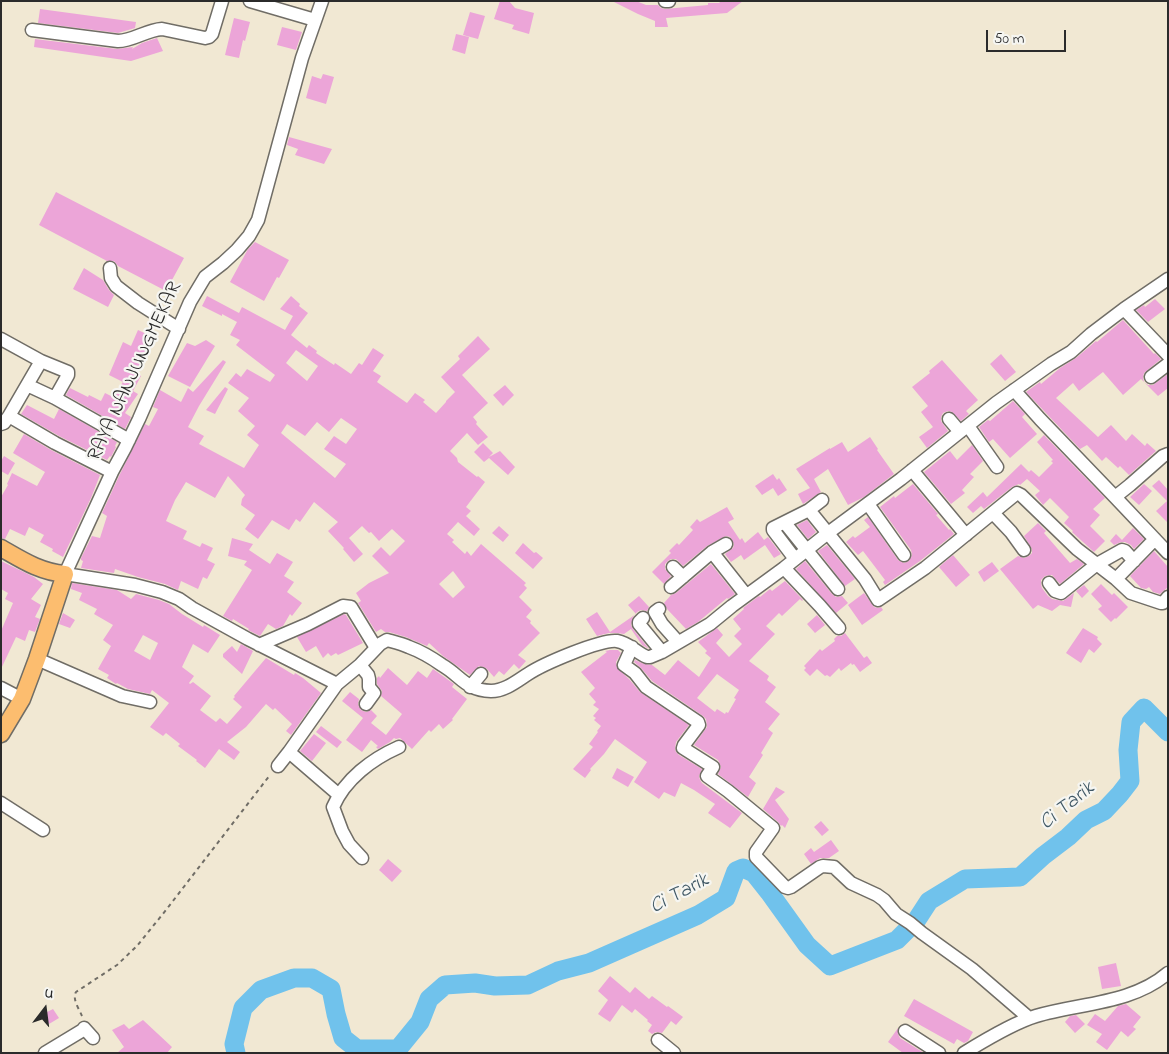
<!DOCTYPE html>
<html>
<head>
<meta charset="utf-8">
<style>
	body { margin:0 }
	#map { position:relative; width:1169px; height:1054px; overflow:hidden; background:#f1e8d3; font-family:"Indie Flower",sans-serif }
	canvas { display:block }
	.frame { position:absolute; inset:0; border:2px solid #2b2b2b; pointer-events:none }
	.north { position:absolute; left:20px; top:984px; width:50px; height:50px; -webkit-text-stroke:4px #f6f6f2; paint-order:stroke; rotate:15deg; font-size:14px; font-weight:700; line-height:20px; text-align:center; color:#2b2b2b }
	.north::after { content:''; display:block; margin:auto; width:18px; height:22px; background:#2b2b2b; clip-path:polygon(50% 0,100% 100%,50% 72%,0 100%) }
	.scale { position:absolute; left:986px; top:30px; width:80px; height:22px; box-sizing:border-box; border:2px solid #2b2b2b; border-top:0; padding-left:6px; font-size:15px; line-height:18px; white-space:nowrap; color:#2b2b2b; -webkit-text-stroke:4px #f6f6f2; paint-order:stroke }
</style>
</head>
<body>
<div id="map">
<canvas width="1169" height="1054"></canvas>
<div class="frame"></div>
<div class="north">U</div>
<div class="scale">50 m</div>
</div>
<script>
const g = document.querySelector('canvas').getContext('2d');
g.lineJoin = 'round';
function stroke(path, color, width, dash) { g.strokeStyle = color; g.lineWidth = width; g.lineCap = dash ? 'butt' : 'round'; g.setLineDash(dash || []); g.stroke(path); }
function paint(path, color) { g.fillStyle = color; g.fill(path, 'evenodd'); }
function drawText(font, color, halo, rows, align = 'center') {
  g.font = font + ' "Indie Flower",sans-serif'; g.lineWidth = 4.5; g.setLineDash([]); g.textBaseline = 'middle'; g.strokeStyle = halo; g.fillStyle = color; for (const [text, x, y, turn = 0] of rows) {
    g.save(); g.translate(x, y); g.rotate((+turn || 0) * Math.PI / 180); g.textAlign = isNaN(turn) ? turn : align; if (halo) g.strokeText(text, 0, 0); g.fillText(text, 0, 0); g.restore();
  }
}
const river = new Path2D(`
	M236,1053L234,1044L243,1008L261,990L294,978H312L331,989L336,1014L343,1038L357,1049H398L420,1022L429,999L445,985L475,983L495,986L528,985L558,971L589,963L698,915L726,898L736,871L743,868L754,873L769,892L807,945L830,966L897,940L916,921L929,901L965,879L1020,877L1043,856L1068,837L1086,820L1104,811L1120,794L1130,781L1128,750L1131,722L1144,708L1168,732`);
const building = new Path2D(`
	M500,1H509L515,8L534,13L529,34L512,29L514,25L494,19Z
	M612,1H636L646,5H658L661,8L665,9L708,5V3H720L718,1H743L727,13L666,18L668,27H655V21L638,14Z
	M40,9L136,22L135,28L118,33L38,23Z
	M470,12L485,16L478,39L463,35Z
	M234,18L250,22L245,41L243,40L239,58L225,55Z
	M282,27L302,32L296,50L277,45Z
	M456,34L469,37L465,54L452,50Z
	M157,38L163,51L131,61L34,47L35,39L117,49L133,47L132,49L142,43Z
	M323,74L334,77L326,104L306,98L312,76L321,79Z
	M289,137L332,149L324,164L295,155L298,149L287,145Z
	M56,192L184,258L166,291L118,266L114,261H107L39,225Z
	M255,242L289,260L279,278L277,277L264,301L230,282L248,249Z
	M84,268L103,280L109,290L114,295L108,307L73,289Z
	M207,296L239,313L242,307L285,330L293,316L280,309L291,296L300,304L299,306L308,313L291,335L307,348L309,345L317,351L316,353L334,365L335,363L351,374L359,363L362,365L373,348L384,355L373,371L381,376L377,382L407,403L415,393L425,400L423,402L436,413L446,402V401L455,392L441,377L460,359L458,356L478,336L490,349L462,375L488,403L473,417L477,422L476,424L488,437L478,445L467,433L450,451L457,458L458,462L477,477L478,476L485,482L466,507L471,511L466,516L480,529L474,536L458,522L447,534L454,540L452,542L465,554L467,551L471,556L481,544L526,583L524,585L527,588L519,597L532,610L526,617L531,621L530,623L540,633L518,655L526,661L519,669L514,664L504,675L499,671L494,677L486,668L479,666L470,675L443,656L429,643L427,646L406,637L389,632H385L381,629L376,632L358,603L361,601L356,593L369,583L389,573L372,556L381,547L390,556L405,541L392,529L379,541L371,532L369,533L362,526L349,538L363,554L354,562L343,549L344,548L328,531L338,522L314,502L300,522L296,519L289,530L272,520L258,539L245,529L255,515L241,505L242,499L245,495L228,476L215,498L186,482L175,500L166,521L187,531L183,539L200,547L202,543L213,548L207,560L215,564L207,579L203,577L198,589L181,581L178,590L165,584L138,577L115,569L114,573L81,568L83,561L81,560V558L92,536L100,538L107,516L102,513L119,476L145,424L149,426L158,409L153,407L160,390L181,402L188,388L193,392L223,360L226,362L199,406L188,427L204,436L199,444L244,468L259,445L247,435L255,426L238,411L249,398L228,383L236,373L241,377L247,369L270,382L275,375L236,345L240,340L230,335L237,322L222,314V316L202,306ZM296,350L318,366L307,381L286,363ZM341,418L357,429L346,444L334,436L324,449L346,464L335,478L281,433L287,424L305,436L317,422L329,432ZM453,571L465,587L453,598L439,584Z
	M1155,299L1165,309L1148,322L1136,310L1144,305L1145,307Z
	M1123,320L1154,354L1155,353L1161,359L1144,373L1143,378L1144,382L1148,385H1153L1168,374V388L1158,396L1141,379L1123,395L1103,372L1079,391L1073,383L1056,398L1098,437L1111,425L1126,441L1132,434L1145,446L1147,443L1156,451L1129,475L1120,466L1118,468L1106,457L1102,461L1087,445L1080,449L1026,392L1040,382L1041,384L1060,368L1076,358L1096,341L1097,342Z
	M138,330L153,337L137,374L141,376L133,391L138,394L125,413L131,417L125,429L66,395L70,388L88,397L89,395L101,401L105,393L113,397L123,382L109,375L123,342L131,346Z
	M206,340L215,346L190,387L168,376L187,343L195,346Z
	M1001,354L1016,372L1005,381L990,364Z
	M942,360L978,400L966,411L969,414L961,421L952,412L948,411L943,413L941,417V421L948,431L927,448L919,437L933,427L921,412L928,406L912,387L930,373L929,371Z
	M505,385L514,395L503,406L493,395Z
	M225,387L228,389L215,414L206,410Z
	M1013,401L1025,414L1022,417L1037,434L1010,458L993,439L989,442L979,427L988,420L990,421Z
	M27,405L54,419L59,409L117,442L115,446L116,447L111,457L110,456L107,460L59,436L21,414Z
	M24,434L51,450L100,475L91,498L63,557L52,551L53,549L40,542L44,535L29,527L25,536L10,529L5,539L1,538V497L8,485L7,484L12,473L37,486L45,472L13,453Z
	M1044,435L1105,498L1093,509L1100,515L1090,526L1105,541L1094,552L1072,532L1073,531L1064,523L1069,517L1050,498L1043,505L1035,495L1040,491L1027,479L1020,485L1019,484L1012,487L984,509L981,506L973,513L967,507L983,492L987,497L1021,464L1029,472L1031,470L1039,477L1053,463L1051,461L1053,460L1037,442Z
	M870,437L878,449L877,450L894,474L864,497L848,505L828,469L814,479L821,492L803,504L798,494L810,488L796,469L830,448V449L842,442L848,452Z
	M483,443L493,453L489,457L500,451L515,467L508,475L489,458L484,462L474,452Z
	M972,445L983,461L970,474L974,477L962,490L965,493L951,504L924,472L950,451L957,460Z
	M4,456L15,463L8,475L1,471V461Z
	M773,474L777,480L779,478L787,490L778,496L773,488L762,495L755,486Z
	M1159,480L1168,490V523L1156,511L1167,501L1152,486Z
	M913,484L938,514L936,515L949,530L950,529L954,534L920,561L885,585L883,582L885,580L863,551L858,555L846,542L853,536L855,538L870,527L864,520L868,517L898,560L904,563L909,561L912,555L911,550L880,507L894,496L895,498Z
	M1144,484L1152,491L1139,505L1130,497Z
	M727,507L734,519L728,522L740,540L742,538L745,543L758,532L764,540L768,537L781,554L774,558L765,545L744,560L741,555L731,562L725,554L733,548L734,544L730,537L726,536L707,546L683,566L676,559H671L668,561L665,564V569L671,576L664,584L652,572L671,553L669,551L677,543L679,545L693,530L690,527L697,519L700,522Z
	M807,520L816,532L808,539L797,525Z
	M1038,523L1046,531L1044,533L1070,563L1077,559L1084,564L1060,584L1052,575L1045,576L1041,580V584L1042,588L1048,596L1052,599L1063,601L1074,593L1071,607L1060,605L1052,611L1038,605L1033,609L1000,569L1018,556L1024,558L1029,556L1032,553V549L1024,536Z
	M499,526L509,535L503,542L492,533Z
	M1133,528L1144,539L1134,549L1131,545L1125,542H1121L1114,545L1110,541L1116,534L1122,540Z
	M232,538L253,544L249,550L270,564L277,553L293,562L284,576L294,582L287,592L302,603L292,616L290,614L283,626L276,629L268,624L260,636L248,630L249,629L233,619L232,621L223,616L252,570L244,565L247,561L228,556Z
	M523,543L534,553L536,552L543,558L533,569L515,553Z
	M827,545L855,579L845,586L818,551Z
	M1154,551L1168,567V587L1160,594L1153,592L1149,587L1146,589L1141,588L1130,576Z
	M953,555L970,575L956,587L939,567Z
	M1,561L34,577L43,584L31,599L41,605L35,617L40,619L35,632L29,630L25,641L16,637L1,669V631L13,603L5,599L8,593L1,589Z
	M805,561L832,594L836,597L842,596L848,603L836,613L796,569Z
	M992,562L999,571L984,582L978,572Z
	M711,564L735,594L728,599L727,598L698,622L686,629L667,609L664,603L671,595L676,593Z
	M785,581L803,600L802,601L800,599L782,616L779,613L766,626L775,634L749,661L769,676L767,680L776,687L765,702L780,714L768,729L773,733L761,753L763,755L749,777L756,783L748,797L718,774L721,767L718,760L694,745L707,727L706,719L703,716L652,681L641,668L634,662L635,660L644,664L652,665L665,675L678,660L699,677L711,658L705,653L707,651L698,642L717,628L723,635L716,643L729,657L742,644L734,636L741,629L733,619L744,609L743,608L759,596L760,597L770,589L772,591ZM717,674L739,690L734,698L736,699L728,713L726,712L725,714L717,709L715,712L697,698Z
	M72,583L117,590L131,599L136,594L159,600L169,604L182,614L203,627L204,625L220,635L208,653L193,644L182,667L194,676L189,683L190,684L193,682L211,696L200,710L216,722L220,718L227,724L242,707L233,699L235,697L234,696L266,658L294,675L295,673L303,678L321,693L291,735L286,731L292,724L275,708L273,710L266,704L246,727L227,742L240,752L234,760L219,749L205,768L196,761L197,760L178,746L180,744L166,733L163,736L150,727L169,703L152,690L150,694L128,689L117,683L116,684L107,678L109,675L98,669L111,646L103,640L113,625L94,614L97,609L79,600L82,593L71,589ZM143,635L158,643L150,660L134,651Z
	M1101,584L1112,595L1114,593L1128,607L1116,619L1115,618L1111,622L1098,609L1102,606L1091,594Z
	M1084,585L1089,591L1082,598L1076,591Z
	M864,593L874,607L878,608L881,607L883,610L862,625L848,605Z
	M639,596L649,607L647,611L641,610L637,612L633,617L631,625L633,629L649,649L642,645L631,629L624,634L617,633H609L597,636L586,619L597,612L610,632L636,614L628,605Z
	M63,613L75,620L70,628L59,624Z
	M344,614L346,615L363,643L338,655L336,653L331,656L328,653L323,658L316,646L306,652L297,637Z
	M817,615L825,625L815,633L807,624Z
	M1083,628L1098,637L1097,639L1102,644L1094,653L1089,649L1081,663L1066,653Z
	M845,633L864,658L867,656L872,663L860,672L854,664L852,665L851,663L841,671L839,668L830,677L827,675L825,676L817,669L810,676L804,670L806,668L804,666L820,649L822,651L835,641L834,639L837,636H841Z
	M241,644L253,651L242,674L223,657V654L232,646L237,652Z
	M610,650H618L621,653L616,662L617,668L629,679L640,692L689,725L676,742L675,749L676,752L679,755L702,769L699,776L700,780L702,783L742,813L730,828L708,813L715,804L694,790L681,783L675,797L664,792L659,799L634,782L647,762L615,739L604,754L590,769L591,770L585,778L573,769L593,747L589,744L598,732L597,731L601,726L594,720L596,718L593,716L599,709L593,705L596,702L589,694L595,688L581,672L607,652L605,651Z
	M388,668L407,685L418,671L427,678L433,669L454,684L452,687L467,699L452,719L453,720L443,729L439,724L431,732L429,730L412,749L400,738L396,739L394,738L390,742L378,749L376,747L378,746L371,740L362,752L346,740L363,718L342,701L350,692L359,699L358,704L361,710L366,712L371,710L377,716L371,723L386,735L402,714L381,696L382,691L377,684V678L379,676L380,678Z
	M321,726L342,742L337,748L316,732Z
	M314,734L326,743L312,761L300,751Z
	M617,768L634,777L628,787L612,778Z
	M776,787L785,792L775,800L789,819L785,828L782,825L781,826L778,822L763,809Z
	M821,821L829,830L822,836L814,827Z
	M831,840L839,851L829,858H820L811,864L804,854L811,848L814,852Z
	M388,859L402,871L392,882L379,870Z
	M1116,963L1121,986L1102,989L1098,967Z
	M610,976L630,993L635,987L649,999L652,996L667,1007L668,1006L683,1017L676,1025L671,1021L662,1033L656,1032L652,1034L648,1031L652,1025L647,1021L648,1020L635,1009L632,1013L622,1005L610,1022L598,1014L608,1000L598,991Z
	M914,999L973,1032L968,1041L964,1043L957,1039L954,1044L904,1016Z
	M1126,1004L1141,1017L1133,1027L1136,1029L1128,1037L1121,1031L1107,1050L1096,1042L1102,1034L1087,1025L1095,1014L1105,1021L1118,1006Z
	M53,1009L59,1018L49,1024L43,1014Z
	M1076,1015L1085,1024L1075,1033L1065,1022L1070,1016Z
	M143,1020L172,1047L167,1053H117L124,1047L112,1030L124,1024L129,1029Z
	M898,1028V1034L900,1038L924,1053H903L888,1042Z`);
const path = new Path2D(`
	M82,1016C79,1009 72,999 76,992L117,965L137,946L166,910L270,775`);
const minor = new Path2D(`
	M250,1L315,20
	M322,1L302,58L258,220L249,236L237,250L223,263L205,277L190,302L139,419L125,448L112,472L65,574L135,585L162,592L179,599L192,608L248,639L337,684L360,665L380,644L387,640C394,642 402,644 409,647C420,651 432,658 442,665C461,676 465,690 491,691C505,691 517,681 528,674C543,664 601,639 617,641C629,643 637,653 647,657H650L662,652L710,624L732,606L784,568L828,533L901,479L996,403L1051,364L1071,352L1091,334L1124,309L1168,279
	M665,1H669
	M32,30L118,41C133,41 146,30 162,29L205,38L209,37L212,34L222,1
	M110,268L111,278L116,286L138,303L179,329
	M1124,309L1168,355
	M1,339L41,361L68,372V375L55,398
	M1151,377L1168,364
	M27,385L55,398L129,440
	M1014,390L1040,419L1115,497L1168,553
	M9,416L55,443L112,472
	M949,419L960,432
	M1,424L4,423L9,416L41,361
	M968,426L997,467
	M912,470L966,535
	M1115,497L1130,485L1163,456L1168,454
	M868,504L904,555
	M809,510L865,579L878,600L925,568L1017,493L1021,495L1077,549L1116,579L1131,593L1161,603H1163L1168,597
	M993,513L1011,532L1024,550
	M785,523L838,589
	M712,552L746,595
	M795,559L773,530V528L809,510L822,500
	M673,567L683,577
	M784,568L820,606L839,628
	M1116,579L1155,539
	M1049,583L1055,591L1061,593L1097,564L1122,550L1125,551L1134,561
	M671,587L712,552L726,544
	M659,609L655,612L662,624L678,642
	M643,618L639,622V624L662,652
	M259,645L308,624L343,606L351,607L376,648
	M632,647L624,665L635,673L646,687L698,722L699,725L684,745L683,748L713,767L707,776L728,791L773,828L756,852V857L785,887L788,888L791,887L820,867L823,866L834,867L851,883L877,895L884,900L896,914L910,923L922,933L972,969L1029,1018
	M37,659L122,696L150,702
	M360,665L368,675L369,679V687L374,693L366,704
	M470,687L481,674
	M1,688L22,699
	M289,752L339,795
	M278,766L289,752L337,684
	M1,803L43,830
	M362,858L349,844L342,831L333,807C345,779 372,759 399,747
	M905,1031L939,1053
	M658,1040L674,1053
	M45,1053L83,1030L84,1028L93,1038
	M964,1053C985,1040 1013,1023 1036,1016C1080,1003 1132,1004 1168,973`);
const major = new Path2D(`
	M1,548C22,560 40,572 65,574L37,659L22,699L1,734`);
const streetNames = [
	["RAYA NANJUNGMEKAR",136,372,-65]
];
const waterNames = [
	["Ci Tarik",1068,807,-39],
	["Ci Tarik",680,895,-28]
];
stroke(river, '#70c2ec', 19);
paint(building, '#eca5d8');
stroke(minor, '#706d66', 15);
stroke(major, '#706d66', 19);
stroke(path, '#706d66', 2, [4, 4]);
stroke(minor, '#fff', 12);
stroke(major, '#fcbd6f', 16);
drawText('20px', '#2b2b2b', '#f6f6f2', streetNames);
drawText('italic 21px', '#405865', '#f6f6f2', waterNames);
</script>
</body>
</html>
